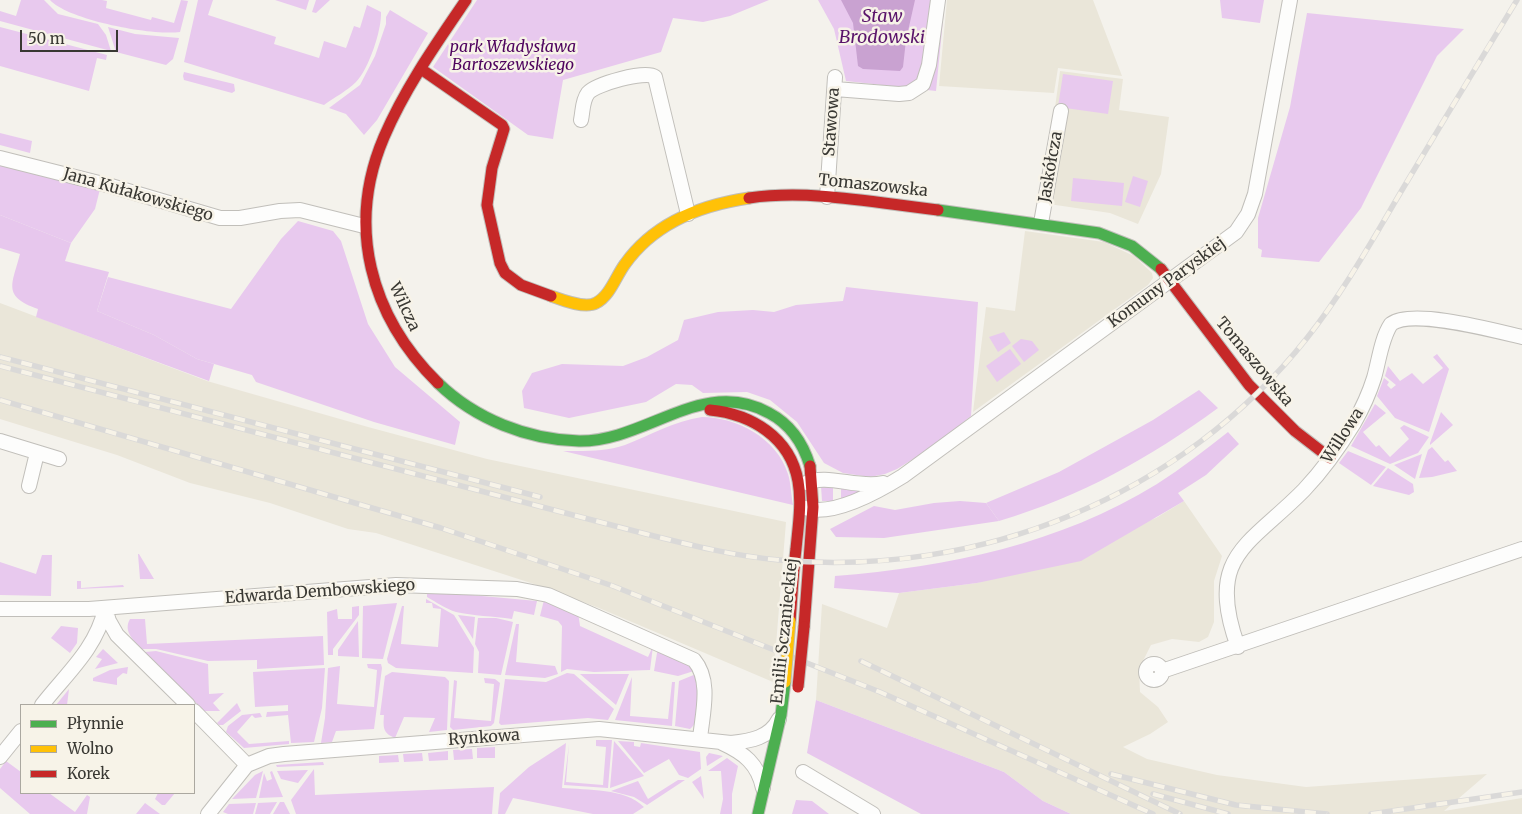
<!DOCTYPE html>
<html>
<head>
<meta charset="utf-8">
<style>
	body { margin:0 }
	#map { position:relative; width:1522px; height:814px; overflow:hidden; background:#f4f2ec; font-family:Merriweather,serif }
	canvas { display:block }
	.legend { position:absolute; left:20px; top:704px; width:175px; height:90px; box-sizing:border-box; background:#f7f3e8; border:1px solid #aba8a0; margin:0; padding:6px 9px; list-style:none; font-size:15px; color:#393833 }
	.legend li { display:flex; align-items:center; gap:10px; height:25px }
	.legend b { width:25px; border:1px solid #aba8a0 }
	.scale { position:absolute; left:20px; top:30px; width:98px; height:22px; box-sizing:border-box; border:2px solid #393833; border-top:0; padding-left:6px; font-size:15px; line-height:18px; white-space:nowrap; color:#393833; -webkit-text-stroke:4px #f7f3e8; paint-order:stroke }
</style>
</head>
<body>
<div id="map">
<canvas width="1522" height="814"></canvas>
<ul class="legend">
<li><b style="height:6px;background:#4caf50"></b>Płynnie</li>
<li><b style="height:6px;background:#ffc107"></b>Wolno</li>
<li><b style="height:6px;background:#c62828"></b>Korek</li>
</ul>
<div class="scale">50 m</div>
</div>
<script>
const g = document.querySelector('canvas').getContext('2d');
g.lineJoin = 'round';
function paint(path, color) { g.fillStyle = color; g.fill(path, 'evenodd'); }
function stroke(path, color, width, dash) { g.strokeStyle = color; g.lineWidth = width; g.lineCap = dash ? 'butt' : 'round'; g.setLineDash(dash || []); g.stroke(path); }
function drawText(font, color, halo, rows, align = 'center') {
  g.font = font + ' Merriweather,serif'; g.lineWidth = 5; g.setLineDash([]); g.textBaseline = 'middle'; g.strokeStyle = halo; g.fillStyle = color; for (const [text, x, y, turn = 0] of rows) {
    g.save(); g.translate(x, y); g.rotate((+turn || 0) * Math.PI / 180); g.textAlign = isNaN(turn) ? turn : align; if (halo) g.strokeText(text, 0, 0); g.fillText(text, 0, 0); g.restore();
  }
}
const built = new Path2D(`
	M947,0H1093L1122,76L1058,68L1054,93L939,86Z
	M1060,71L1123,79L1119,110L1169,117L1161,174L1138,224L1110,213L1042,203Z
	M1025,231L1104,242L1134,256L1152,273L1153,278L1148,285L973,412L986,307L1015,311Z
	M0,303L207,381L368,427L487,459L786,522L773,682L599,608L534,584L376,533L348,529L270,503L190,483L117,455L0,419Z
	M1184,501L1222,556L1214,581V622L1208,637L1199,642L1172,639L1151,645L1139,669L1140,692L1158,707L1168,722L1150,734L1123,747L1147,759L1217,775L1306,787L1487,774L1444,811L1522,798V814H1071L1043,801L1004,772L816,700L822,604L887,628L899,593L977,583L1156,518Z`);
const green = new Path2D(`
	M21,0H44L58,14L98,24L106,35L111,51L0,21V11L16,16Z
	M50,0H102L107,1L106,8L151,20L152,17L174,23L181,0L188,1L180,32C152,36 68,20 50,0Z
	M198,0H213L208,15L276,37L274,44L319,58L324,41L346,48L354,26L360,28L367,5L381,12C382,29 369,69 356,82C347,91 335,97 324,105L184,62Z
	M275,0H309L306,10Z
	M316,0H330L316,13L312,12Z
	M477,0H769L730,16L703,22L673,18L661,52L563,80L553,139L528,135L433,67Z
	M818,0H945L936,91L846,81L834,29Z
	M1220,0H1264L1260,23L1222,18Z
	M390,10L428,33L377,120L364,135L346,114L329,108L360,85L375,56L386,24V17Z
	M1307,13L1464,29L1437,56L1361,208L1319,262L1261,257L1262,250L1258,248V218L1290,107Z
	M0,27L107,55L106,60L97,58L89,91L0,66Z
	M108,27L135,34L179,38L173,59L166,65L116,52Z
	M184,72L234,84L235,91L232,93L184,80L183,76Z
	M1063,74L1113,81L1108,114L1058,107Z
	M0,133L32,141L30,153L0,145Z
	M0,165L100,189L95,209L71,243L0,215Z
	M1133,176L1148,181L1140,207L1125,202Z
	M1073,178L1124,183L1122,206L1071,201Z
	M298,221L333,231L341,241L368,324L395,367L460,422L455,445L374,422L256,382L252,375L197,359L154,335L97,311L108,277L231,309L281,239Z
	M846,287L978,302L971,416L934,446L897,469L885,474L870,477L843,473L824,463L797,422L770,400L747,392L703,393L692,385L676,384L646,402L569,418L524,408L522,391L532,373L562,364L623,366L647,357L678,340L684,320L718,312L753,310L774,312L796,305L843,301Z
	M1004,332L1011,343L998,352L989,337Z
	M1021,339L1032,341L1039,350L1024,362L1012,346Z
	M1010,349L1021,364L997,382L986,366Z
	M1437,354L1449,369L1429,432L1395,418L1377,396L1384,378L1389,382L1387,385L1391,389L1396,385L1385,376L1388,366L1400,381L1412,373L1423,384L1443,368L1433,357Z
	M1199,390L1218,408C1148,459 1082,496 999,521L986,503L1059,472L1153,420Z
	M1375,404L1386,413L1363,432L1376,447L1379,445L1390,457L1409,439L1400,428L1404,425L1429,437L1418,453L1390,464L1351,446Z
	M1441,412L1453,425L1430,445V443Z
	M702,417C736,417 777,438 788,474C791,483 791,495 793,505L563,451C584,451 605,452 625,445C651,435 674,421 702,417Z
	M1432,447L1445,462L1448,460L1457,471L1432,477L1419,478L1428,450Z
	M1348,451L1386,467L1371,485L1339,463Z
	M1422,454L1415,479L1394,465Z
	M1388,468L1413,484L1414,492L1409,495L1373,486Z
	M833,485V501H822L821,486Z
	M841,487L866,492L841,499Z
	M138,554H139L154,579H140Z
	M42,555H52L51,596L0,595V562L36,574Z
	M77,581H81V588L123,585L124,587L77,589Z
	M427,591L537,601L534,615L514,611L512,619C493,616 473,616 456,612C446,609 436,602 427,597Z
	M426,599L454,615L474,648L473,673L396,668L388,663L387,659L402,606H404L401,644L438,647L441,609L433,608L432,603H426Z
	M544,600L578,612L580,626L648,657L653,646L650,670L594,672L567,669L561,672L562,626L558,621L540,616Z
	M397,603L383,659L362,658L363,606Z
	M359,606V615L333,649V655H328L327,612L337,609L338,619H352V607Z
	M458,615L475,617L473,639Z
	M478,618H496L513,622L501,675L478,673L479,652L475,644Z
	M130,619H145L147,644L323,636L324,665L257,669V660L208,661L156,649H142C133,640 123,631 130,619Z
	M358,621L359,657L338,656V650Z
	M516,624H519L516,662L555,666L558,674L545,678L505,675Z
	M61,626L78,628L77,643L70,653L51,638Z
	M658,647L687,661L694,671L678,676L654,671Z
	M103,649L118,663L95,669L102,659L96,657Z
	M156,651L208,664L209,694L224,693L213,703L220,711H204L145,652Z
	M367,664H381L382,668L374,729L336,731L332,742L321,743L325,718L328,668L340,666L337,704L374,707L377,670L368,668Z
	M128,667L127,674L123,673L117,678V685L93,681V678L110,670Z
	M325,668L322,708L314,742L291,743L288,715L266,717L267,712L288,711V705L255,707L253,672Z
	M392,672L445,677L449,681L447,730L429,732L435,718L404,717L395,738C383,733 383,728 384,715H380L385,676Z
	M567,673L574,674L614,709L608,720L588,718L501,725L499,723L505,679L546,682Z
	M580,674H629L616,705Z
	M696,674C699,687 703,720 690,729L675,726L679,681Z
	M632,677L630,716L668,719L672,682H675L672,726L615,720Z
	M484,678L495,679L500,683L494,723L491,726L453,730L450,727L454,680L457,681L454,718L491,721L494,684L485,683Z
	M69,689L67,705H56Z
	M237,703L241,711L223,725H219L217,723Z
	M260,713L262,717L255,718L252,715L237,732L249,744L289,741V744L244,748L226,732L228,726L242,715Z
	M596,740H612L608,788L564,785L569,744L566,782L603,785L606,747L596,746Z
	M614,741L644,776L610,788Z
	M618,741L634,742V746L640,747L641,743L700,752L701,769L688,778L679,775L669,759L644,773Z
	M566,743L562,788C587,790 625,788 644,807L633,814H593L513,798L505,814H498L500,793L529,767Z
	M495,747V758H477V748Z
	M472,749L473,759L454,760L453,750Z
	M448,751V760L429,761L428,753Z
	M422,753L423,761L404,762L403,754Z
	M709,753L723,756L707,766L706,757Z
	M398,755L399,762L379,763V756Z
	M727,758L738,766L732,794V814H720L723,799L721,771H708Z
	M6,761L21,772V793H49L75,812L87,795L90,797L87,814H30L0,788V769Z
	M323,762L324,765L277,767L276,765Z
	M314,769L315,795L494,787L492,814H296L291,800Z
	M308,770L298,783L281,779L277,771Z
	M263,771L256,798L232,799L255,775Z
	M272,771L283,797L259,798L264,773L267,781L272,779L270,772Z
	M701,776L704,799L692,782Z
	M678,780H685L647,805L634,797L611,791L638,781L648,799Z
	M158,793H175L165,805H162L155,799Z
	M796,800L812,801L829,814H792Z
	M277,802L270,814H255L258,803Z
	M280,802H284L290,814H273Z
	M145,803L160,814H136Z
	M256,803L253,814H228L223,812L229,804Z`);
const forest = new Path2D(`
	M0,215L71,243L65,261L109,272L97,311L154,335L197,359L214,364L209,381L36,317L38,309C2,296 12,285 20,254L0,248Z
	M1228,432L1239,444L1206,475L1178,493L1184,501L1081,561L977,583L899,593L834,588L835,576C948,567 1060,544 1157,484C1182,468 1205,450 1228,432Z
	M960,501L986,503L999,521L884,538L836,537L830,529L874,506L895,510L934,503Z
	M816,700L1004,772L1043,801L1071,814H921L807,753Z`);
const water = new Path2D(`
	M841,0H915L906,40L903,67L900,71L863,69L858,66L853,23Z`);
const street = new Path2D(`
	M835,89L899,94L909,93L923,84L929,65L938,0
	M581,120C583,111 582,101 588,93C596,84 645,70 655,77L688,214
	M0,158L111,186L220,218H240L280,211L300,210L364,226
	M827,197L835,77
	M1041,223L1061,111
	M0,441L59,459
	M806,483C827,473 858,489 883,483
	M29,486L37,453
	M805,508C834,517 879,491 903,476L1236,232L1248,214L1255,194L1290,0
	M105,608L109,621L117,635L188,705
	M0,609H89L396,585L517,589L548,595L694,660C712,681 702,715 700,739
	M1238,647C1205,555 1249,546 1304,490C1323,470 1340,446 1354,423C1362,409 1369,394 1374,378C1379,361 1381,339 1391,324C1412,308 1496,331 1522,337
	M1146 672a8 8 0 1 1 16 0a8 8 0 1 1-16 0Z
	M1162,671L1522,549
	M42,705C66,674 96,649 105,609
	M194,711L247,765
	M722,743C744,753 758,764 763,788
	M0,757L21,731
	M803,772L873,814
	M208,814L247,765L269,756L284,754L599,729L731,743C750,741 770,738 779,719`);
const fast = new Path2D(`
	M938,210L1099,233L1132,246L1161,269
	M438,383C475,419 528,440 579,441C646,442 703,376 769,413C790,424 803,443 810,466
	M758,814L781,715L785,682`);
const slow = new Path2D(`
	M551,296C562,300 585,309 596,303C610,296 616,276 625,264C654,223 701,205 749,198`);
const jam = new Path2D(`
	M421,69L502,125L504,129L492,168L487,205L500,263L505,273L521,285L551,296
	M749,198C811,189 876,203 938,210
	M1161,269L1249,385L1295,431L1330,458
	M438,383C370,316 346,226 384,137C405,88 436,44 466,0
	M710,410C751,414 790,437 798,481C802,503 798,527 796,549C793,573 792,597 790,621
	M804,627L813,507L810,466`);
const rail = new Path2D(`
	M0,357L540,497
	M0,366L646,534C690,545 734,556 779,560C980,578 1182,496 1307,338C1345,290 1374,237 1405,185C1442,123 1479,62 1517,0
	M0,400L441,528L613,586L880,692L1153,814
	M861,661L1180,814
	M1111,774L1236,805L1327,814
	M1153,794L1228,814
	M1371,814L1522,792`);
const slowBridge = new Path2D(`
	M785,682L790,621`);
const jamBridge = new Path2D(`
	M798,687L804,627`);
const parkNames = [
	["park Władysława",513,47],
	["Bartoszewskiego",513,65]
];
const streetNames = [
	["Stawowa",832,122,-86],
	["Jaskółcza",1051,167,-80],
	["Tomaszowska",873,186,6],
	["Jana Kułakowskiego",138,195,16],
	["Komuny Paryskiej",1167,283,-36],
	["Wilcza",404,307,65],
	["Tomaszowska",1254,362,50],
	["Willowa",1343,436,-57],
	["Edwarda Dembowskiego",320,592,-4],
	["Emilii Sczanieckiej",785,631,-84],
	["Rynkowa",484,738,-4]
];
const waterNames = [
	["Staw",882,17],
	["Brodowski",882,38]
];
paint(built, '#eae6d9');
paint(green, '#e8c9ee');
paint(forest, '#e7c7ed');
paint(water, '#c9a2d1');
stroke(street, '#c1bfba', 16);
stroke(fast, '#c1bfba', 13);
stroke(slow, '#c1bfba', 13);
stroke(jam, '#c1bfba', 13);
stroke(street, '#fdfdfc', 14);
stroke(fast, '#4caf50', 11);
stroke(slow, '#ffc107', 11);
stroke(jam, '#c62828', 11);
stroke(rail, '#dad9d8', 5.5);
stroke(rail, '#f7f3e8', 4, [11]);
stroke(slowBridge, '#c1bfba', 13, []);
stroke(jamBridge, '#c1bfba', 13, []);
stroke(slowBridge, '#ffc107', 11);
stroke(jamBridge, '#c62828', 11);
drawText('italic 16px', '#4e035e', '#f7f3e8', parkNames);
drawText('16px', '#393833', '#f7f3e8', streetNames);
drawText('italic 18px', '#5a146b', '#f7f3e8', waterNames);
</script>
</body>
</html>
